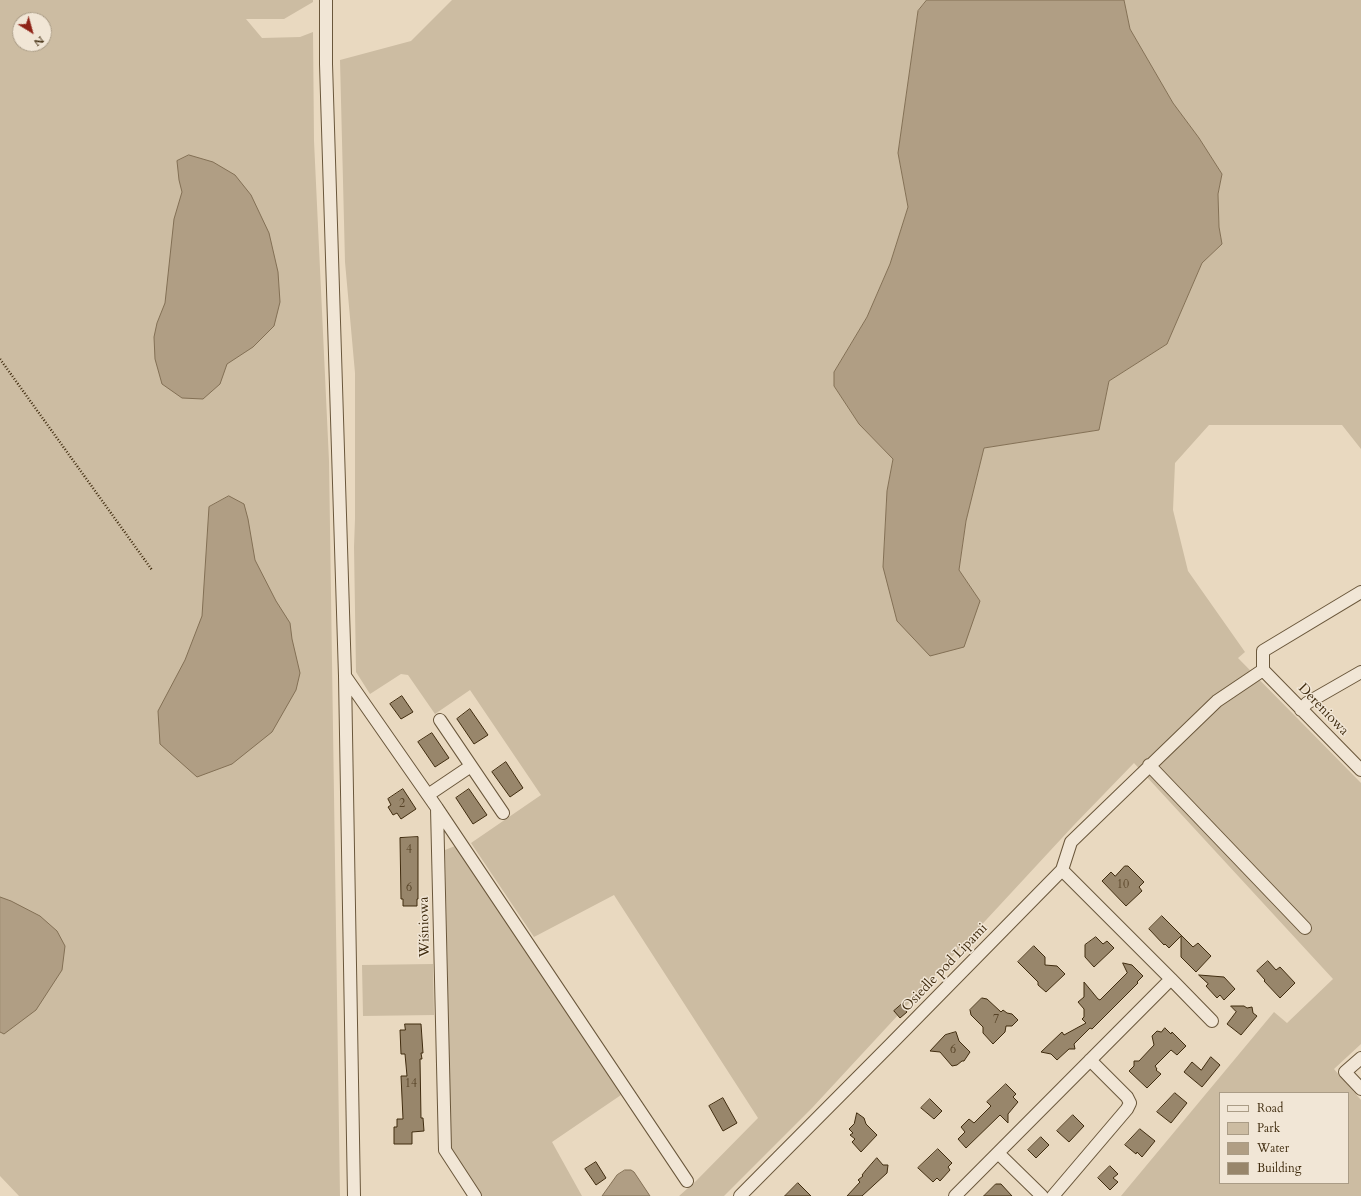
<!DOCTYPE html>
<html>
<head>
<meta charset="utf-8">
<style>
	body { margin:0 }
	#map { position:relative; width:1361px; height:1196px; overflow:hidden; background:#e9d9c0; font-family:Cardo,serif }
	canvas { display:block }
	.legend { position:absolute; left:1219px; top:1092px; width:130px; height:92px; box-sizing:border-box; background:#f1e6d6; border:1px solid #aa9c86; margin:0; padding:5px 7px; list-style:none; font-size:12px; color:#402c0f }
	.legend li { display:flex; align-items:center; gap:8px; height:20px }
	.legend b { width:20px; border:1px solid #aa9c86 }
	.north { position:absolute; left:12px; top:12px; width:40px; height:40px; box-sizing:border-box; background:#f1e6d6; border:1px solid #aa9c86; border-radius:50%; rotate:143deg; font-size:11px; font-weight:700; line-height:16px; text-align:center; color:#402c0f }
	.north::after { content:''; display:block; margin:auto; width:14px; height:18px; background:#8f2418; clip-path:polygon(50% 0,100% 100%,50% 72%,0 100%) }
</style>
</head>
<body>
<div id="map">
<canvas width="1361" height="1196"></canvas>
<ul class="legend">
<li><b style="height:5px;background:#f1e6d6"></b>Road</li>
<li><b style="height:11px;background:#ccbca2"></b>Park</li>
<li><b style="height:11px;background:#b09e84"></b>Water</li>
<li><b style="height:11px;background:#98866b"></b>Building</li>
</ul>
<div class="north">N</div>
</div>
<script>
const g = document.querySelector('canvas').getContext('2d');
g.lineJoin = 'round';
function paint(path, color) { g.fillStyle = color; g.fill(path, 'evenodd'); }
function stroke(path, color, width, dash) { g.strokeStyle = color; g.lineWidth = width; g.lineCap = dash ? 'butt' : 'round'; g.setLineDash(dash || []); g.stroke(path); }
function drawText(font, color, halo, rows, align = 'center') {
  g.font = font + ' Cardo,serif'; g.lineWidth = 3; g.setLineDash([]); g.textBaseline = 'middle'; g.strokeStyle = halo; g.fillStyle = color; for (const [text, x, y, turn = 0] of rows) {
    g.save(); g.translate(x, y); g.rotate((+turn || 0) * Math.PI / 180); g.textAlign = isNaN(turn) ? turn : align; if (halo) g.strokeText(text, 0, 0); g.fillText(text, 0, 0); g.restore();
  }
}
const green = new Path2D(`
	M0,0H313V2L284,19H246L262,38L300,37L313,32L314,141L329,461L340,1196H19L0,1176ZM20,20H44V44H20Z
	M452,0H927L918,11L898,153L908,207L890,264L867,317L834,372V386L859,424L893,459L887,491L883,567L980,601L959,570L966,521L984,448L1099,430L1109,381L1167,344L1202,263L1222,244L1219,227L1218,194L1222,174L1199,138L1173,103L1130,29L1124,0H1361V449L1342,425H1209L1175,463L1173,510L1188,571L1245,652L1238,658L1361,783V1044L1334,1069L1361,1100V1196H1121L1274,1012L1287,1023L1333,979L1134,763L1074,825L812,1108L724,1196H679L696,1181L758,1118L614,895L534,937L471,843L541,795L470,690L435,714L408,675L401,674L370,694L356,672L354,547L355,519V373L345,262L340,60L411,41ZM1220,1093H1348V1183H1220Z
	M455,846L621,1095L552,1142L582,1196H480L449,1149L448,988L445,850Z
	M433,964L434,1015L363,1016L362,965Z`);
const water = new Path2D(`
	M927,0H1124L1130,29L1173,103L1199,138L1222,174L1218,194L1219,227L1222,244L1202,263L1167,344L1109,381L1099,430L984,448L966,521L959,570L980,601L964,647L930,656L897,621L883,567L887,491L893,459L859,424L834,386V372L867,317L890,264L908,207L898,153L918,11Z
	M189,155L213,162L235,175L251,195L269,233L278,272L280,302L274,326L253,347L227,364L220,384L203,399L182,398L162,384L155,359L154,337L157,323L165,303L174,219L182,192L179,180L177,161Z
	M229,496L244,504L248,519L255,560L276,601L290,623L292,639L300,673L296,690L272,732L232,764L197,777L160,744L158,711L185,660L202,616L209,507Z
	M0,897L11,901L40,916L57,931L65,946L62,970L36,1010L4,1034L0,1032Z
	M625,1170H631L634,1172L650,1196H602L617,1175Z`);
const building = new Path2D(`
	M402,696L413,712L401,719L390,704Z
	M470,709L488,735L474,744L457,719Z
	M432,733L449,758L435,767L418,742Z
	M506,762L523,788L510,797L492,772Z
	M403,789L416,809L401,819L397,813L393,815L388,807L391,805L388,799Z
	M469,789L487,815L473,824L456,798Z
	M418,837V899H417V906H403V899H401L400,838Z
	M1125,866H1128L1144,882L1139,887L1142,891L1126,906L1102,881L1111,872L1115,876Z
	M1162,916L1193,947L1198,943L1211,956L1196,972L1181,957V936L1169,948L1165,944L1164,945L1149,929Z
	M1096,937L1103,944L1107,941L1114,948L1094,967L1085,957V945Z
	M1034,946L1045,957V965L1057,966L1065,974L1046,992L1038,985V982L1018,962Z
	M1268,961L1276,970L1280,967L1295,983L1280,998L1264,981L1265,980L1257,971Z
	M1123,963L1132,965L1143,976L1137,982L1138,983L1092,1029L1090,1028L1074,1044L1075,1049H1069L1057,1060L1051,1054L1041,1052L1062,1032L1064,1035L1086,1023L1082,1019L1084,1017V1009L1078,1002L1084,997V982L1098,999L1100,1000L1127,973Z
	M1199,975L1224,977L1235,989L1224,1000L1220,995L1217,998L1206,986L1208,984Z
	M982,998L987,999L1001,1012L1003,1010L1007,1013L1012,1014L1018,1020L1012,1026H1006L1005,1032L993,1044L983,1033V1027L971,1015L970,1010Z
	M901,1005L907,1012L900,1018L894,1011Z
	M1231,1006H1244L1247,1008L1252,1007L1253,1013L1257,1016L1241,1035L1227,1024L1236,1012Z
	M405,1024H421L423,1053H421L422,1059H420L421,1118H423L424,1131L412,1132V1144H394V1127H397V1119H403L401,1076H407L405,1054H401L400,1030H405Z
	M1165,1028L1171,1034L1172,1032L1186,1046L1177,1055L1171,1050L1155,1066L1157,1069L1156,1070L1161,1074L1147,1088L1129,1071L1134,1066V1061H1139L1154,1045L1152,1036L1157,1031L1161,1032Z
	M956,1032L959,1041L970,1052L964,1061H962L957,1065L952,1066L940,1052L930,1051L945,1035Z
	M1211,1057L1220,1065L1202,1087L1184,1072L1192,1062L1201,1070Z
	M1006,1084L1016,1094L1013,1097L1018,1102L1008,1114V1123L1000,1115L966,1148L958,1139L965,1132L961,1127L969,1119L974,1123L991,1106L987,1102Z
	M1175,1093L1187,1103L1171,1123L1157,1112Z
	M723,1098L737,1123L723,1131L709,1106Z
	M930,1099L942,1111L934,1119L921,1108Z
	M857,1113L864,1118L866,1124L877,1135L861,1152L852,1142L855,1139L850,1135L853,1133L849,1129L854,1124Z
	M1073,1115L1084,1126L1069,1142L1057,1131Z
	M1140,1129L1155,1141L1142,1157L1137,1152L1136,1154L1125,1145Z
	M1041,1137L1049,1145L1036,1158L1028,1150Z
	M938,1149L952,1163L948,1167L950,1170L940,1181L937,1178L933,1182L918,1168Z
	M877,1158L883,1165H888L887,1173L862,1196H847L860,1182L858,1180L863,1176L862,1175L866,1170Z
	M596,1162L606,1178L596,1185L585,1169Z
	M1110,1166L1118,1174L1113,1178L1118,1182L1110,1190L1098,1178Z
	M798,1183L811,1196H785Z
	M996,1184H1001L1012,1196H984Z`);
const path = new Path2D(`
	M0,359L152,570`);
const minor = new Path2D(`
	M326,0V64L345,676L354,1196
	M1263,670L1361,770
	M1263,670V651L1361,592
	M345,676L437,808L445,1150L475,1196
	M1301,710L1307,703L1361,672
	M440,720L503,813
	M1149,765L1305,928
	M428,795L471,766
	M437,808L687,1181
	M1171,979L1212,1021
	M1361,1058L1345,1072L1361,1089
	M998,1153L1042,1196
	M740,1196L891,1044L1062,870L1071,842L1217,701L1263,670
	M955,1196L1171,979L1062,870
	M1053,1196L1127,1109L1130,1103L1127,1097L1090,1060`);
const numberNames = [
	["2",402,804],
	["4",409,850],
	["10",1123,885],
	["6",409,888],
	["7",996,1020],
	["6",953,1050],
	["14",411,1084]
];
const streetNames = [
	["Dereniowa",1323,710,46],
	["Wiśniowa",425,927,-91],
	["Osiedle pod Lipami",945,968,-46]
];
paint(green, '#ccbca2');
paint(water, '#b09e84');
stroke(water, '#837055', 1);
paint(building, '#98866b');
stroke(building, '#402c0f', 1);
stroke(minor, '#6a573b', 14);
stroke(path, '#402c0f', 2.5, [1, 2]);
stroke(minor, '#f1e6d6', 12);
drawText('12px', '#564226', null, numberNames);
drawText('14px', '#402c0f', '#f1e6d6', streetNames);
</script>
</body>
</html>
